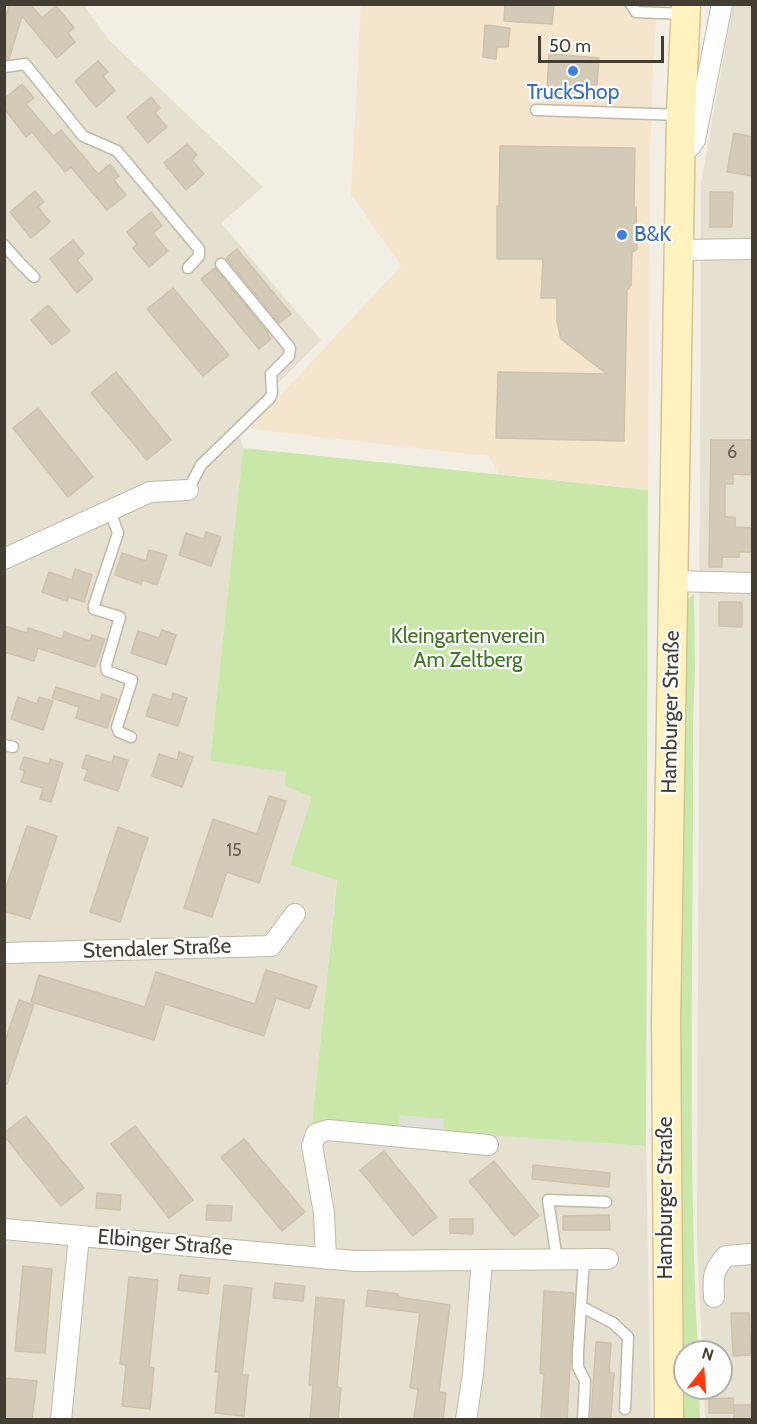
<!DOCTYPE html>
<html>
<head>
<meta charset="utf-8">
<style>
	body { margin:0 }
	#map { position:relative; width:757px; height:1424px; overflow:hidden; background:#f2eee3; font-family:Cabin,sans-serif }
	canvas { display:block }
	.frame { position:absolute; inset:0; border:6px solid #433d33; pointer-events:none }
	.north { position:absolute; left:673px; top:1340px; width:60px; height:60px; box-sizing:border-box; background:#fff; border:2px solid #b4b1ad; border-radius:50%; rotate:17deg; font-size:16px; font-weight:700; line-height:24px; text-align:center; color:#433d33 }
	.north::after { content:''; display:block; margin:auto; width:21px; height:27px; background:#fd3a0e; clip-path:polygon(50% 0,100% 100%,50% 72%,0 100%) }
	.scale { position:absolute; left:538px; top:36px; width:126px; height:27px; box-sizing:border-box; border:3px solid #433d33; border-top:0; padding-left:8px; font-size:18px; line-height:21px; white-space:nowrap; color:#433d33; -webkit-text-stroke:4px #fff; paint-order:stroke }
</style>
</head>
<body>
<div id="map">
<canvas width="757" height="1424"></canvas>
<div class="frame"></div>
<div class="north">N</div>
<div class="scale">50 m</div>
</div>
<script>
const g = document.querySelector('canvas').getContext('2d');
g.lineJoin = 'round';
function paint(path, color) { g.fillStyle = color; g.fill(path, 'evenodd'); }
function stroke(path, color, width, dash) { g.strokeStyle = color; g.lineWidth = width; g.lineCap = dash ? 'butt' : 'round'; g.setLineDash(dash || []); g.stroke(path); }
function drawText(font, color, halo, rows, align = 'center') {
  g.font = font + ' Cabin,sans-serif'; g.lineWidth = 4.5; g.setLineDash([]); g.textBaseline = 'middle'; g.strokeStyle = halo; g.fillStyle = color; for (const [text, x, y, turn = 0] of rows) {
    g.save(); g.translate(x, y); g.rotate((+turn || 0) * Math.PI / 180); g.textAlign = isNaN(turn) ? turn : align; if (halo) g.strokeText(text, 0, 0); g.fillText(text, 0, 0); g.restore();
  }
}
const residential = new Path2D(`
	M752,4V1419H705L703,1388H721V1352H702L697,1238L701,182L733,5Z
	M5,5H84L108,39L263,187L221,223L321,340L237,424L243,448L210,761L347,779L312,1122L646,1146L651,1419L5,1420Z`);
const commercial = new Path2D(`
	M361,5H657L653,62L650,157L648,490L499,474L489,456L249,429L401,266L351,194Z`);
const green = new Path2D(`
	M243,448L648,490L646,1146L312,1123L337,880L290,865L312,797L285,786L286,772L210,761Z
	M694,594L695,669L693,723C694,933 687,1143 698,1352H685V1388H699L700,1419L684,1420L679,1133L685,601Z`);
const parking = new Path2D(`
	M400,1115L444,1119L443,1136L398,1131Z`);
const building = new Path2D(`
	M10,4H30L42,18L56,6L74,28L68,33L75,42L57,58L22,16L9,59H4V21Z
	M505,4H554L552,24L504,21Z
	M485,25L510,28L508,47H497L496,59L483,57Z
	M549,54L599,58L597,85L576,83L575,93L547,92Z
	M98,61L108,72L103,76L115,91L96,107L75,81Z
	M22,84L34,98L26,104L53,136L61,130L98,174L110,164L119,176L114,180L126,195L107,210L71,167L65,172L32,132L26,137L4,108V99Z
	M151,97L160,108L155,113L167,127L148,143L127,117Z
	M734,133L753,137V176L727,172Z
	M187,144L197,155L192,160L204,174L186,190L164,163Z
	M500,146L635,148L634,207H636L637,249L632,252L631,285L627,290L624,441L496,438L498,372L607,374L561,339L557,321V298H541L543,259H497V206H499Z
	M35,191L44,202L38,207L50,222L31,238L10,212Z
	M710,192H733L732,227H710Z
	M151,212L162,226L153,233L168,251L149,267L133,248L137,244L127,232Z
	M73,240L84,254L77,260L93,279L77,293L50,259Z
	M237,249L291,314L279,323L226,258Z
	M215,268L268,333L267,334L271,339L259,349L201,279Z
	M173,288L229,355L203,376L147,309Z
	M48,305L70,331L52,345L31,320Z
	M116,372L171,440L147,460L91,393Z
	M38,408L93,477L68,497L13,428Z
	M711,440H753L751,475L733,474V484H725V517H735V527L753,528V552H739V557H722V567H709Z
	M206,532L221,537L211,566L179,555L186,533L204,539Z
	M149,550L167,555L157,585L142,580L141,584L115,575L122,553L146,561Z
	M75,569L92,575L84,602L68,597L67,601L42,592L49,572L72,580Z
	M719,602H742V627L719,626Z
	M4,626L27,633L28,628L62,639L64,632L90,641L92,635L105,639L95,667L38,648L34,661L4,652Z
	M162,630L176,635L166,665L131,653L138,631L159,638Z
	M56,687L100,701L102,694L117,699L107,728L76,718L79,707L52,698Z
	M173,693L187,698L178,726L146,716L153,694L171,700Z
	M18,697L37,704L39,697L53,701L43,730L11,719Z
	M179,752L193,757L182,787L152,776L159,754L177,760Z
	M86,755L112,763L114,756L128,760L118,791L84,780L88,770L82,768Z
	M24,757L49,764L50,759L63,763L51,802L40,799L43,788L21,782L25,771L20,769Z
	M269,796L286,801L259,883L227,872L212,917L184,908L213,819L257,834Z
	M27,826L57,836L30,919L4,911V893Z
	M118,827L148,838L120,922L90,912Z
	M266,970L317,986L309,1009L276,998L264,1036L165,1004L154,1040L31,1002L39,975L145,1007L156,972L255,1004Z
	M19,1000L34,1005L7,1084H4V1044Z
	M26,1116L84,1188L61,1206L4,1136V1133Z
	M135,1126L193,1200L169,1218L111,1144Z
	M244,1139L305,1212L282,1231L221,1157Z
	M384,1151L437,1217L413,1236L360,1170Z
	M494,1161L539,1216L514,1236L469,1181Z
	M533,1165L610,1173L609,1187L532,1179Z
	M97,1193L121,1195L120,1210L96,1208Z
	M207,1205L232,1206L231,1221L206,1220Z
	M609,1215L610,1230H563V1216Z
	M450,1219H473V1234L450,1233Z
	M23,1266L52,1269L45,1353L15,1351Z
	M180,1275L210,1278L208,1294L178,1290Z
	M129,1277L158,1280L149,1367L154,1368L150,1409L122,1406L126,1365L120,1364Z
	M275,1283L305,1286L303,1301L273,1298Z
	M224,1285L252,1288L242,1375H248L244,1416L215,1413L219,1372H215Z
	M368,1290L398,1294V1297L450,1305L439,1392L446,1393L443,1419H414L418,1389L410,1388L420,1313L366,1306Z
	M544,1291L574,1293L567,1419H541L544,1374L540,1373Z
	M316,1297L344,1300L337,1387L341,1388L338,1419H310L313,1385H309Z
	M731,1313H749L751,1355L733,1356Z
	M596,1342L611,1343L609,1373H614L611,1418L591,1417Z
	M4,1378L37,1381L32,1419H4Z
	M733,1398L734,1411V1405H753V1419H734V1413H709V1399Z`);
const lane = new Path2D(`
	M631,4L636,12L685,14
	M4,67L25,64L83,136L117,151L199,249V256L188,268
	M536,110L681,115
	M4,245L19,262L34,277
	M188,490L201,465L270,398L272,393L271,374L289,356L290,348L221,264
	M110,511L118,533L94,605V609L120,617L106,665L107,671L132,680L117,727L119,732L131,737
	M4,745L13,747
	M557,1260L548,1200L606,1202
	M582,1307L613,1323L628,1337L625,1409
	M583,1420L585,1381L578,1367V1352L584,1259`);
const street = new Path2D(`
	M680,149L690,147L695,140L722,4
	M678,250L752,249
	M4,559L150,492L188,490
	M673,581L752,583
	M4,953L271,946L295,914
	M4,1229L355,1261L608,1259
	M326,1259L324,1213L312,1146L316,1134L328,1130L488,1145
	M714,1297C713,1278 712,1271 726,1256L752,1254
	M61,1420L79,1236
	M466,1420L473,1374L482,1260`);
const secondary = new Path2D(`
	M669,1420L666,1020L681,115L686,4`);
const markers = [
	[573,71,6,"#3f7fe0"],
	[622,235,6,"#3f7fe0"]
];
const numberNames = [
	["6",732,453],
	["15",234,851]
];
const shopNames = [
	["TruckShop",573,93],
	["B&K",634,235,"left"]
];
const parkNames = [
	["Kleingartenverein",468,637],
	["Am Zeltberg",468,661]
];
const streetNames = [
	["Hamburger Straße",671,712,-89],
	["Stendaler Straße",157,949,-2],
	["Hamburger Straße",666,1198,-90],
	["Elbinger Straße",165,1243,5]
];
paint(residential, '#e6e0d1');
paint(commercial, '#f5e5cc');
paint(green, '#cae7aa');
paint(parking, '#e2e0db');
paint(building, '#d3cab8');
stroke(building, '#cec2ab', 1.5);
stroke(lane, '#c0b9a8', 13);
stroke(street, '#c0b9a8', 22);
stroke(secondary, '#d3c391', 31);
stroke(lane, '#fff', 10);
stroke(street, '#fff', 20);
stroke(secondary, '#fff2bf', 28);
for (const [x, y, r, color] of markers) { const dot = new Path2D(); dot.arc(x, y, r, 0, 2 * Math.PI); g.fillStyle = color; g.fill(dot); stroke(dot, '#fff', 2); }
drawText('18px', '#676054', null, numberNames);
drawText('21px', '#366cbe', '#fff', shopNames);
drawText('21px', '#417526', '#fff', parkNames);
drawText('21px', '#433d33', '#fff', streetNames);
</script>
</body>
</html>
